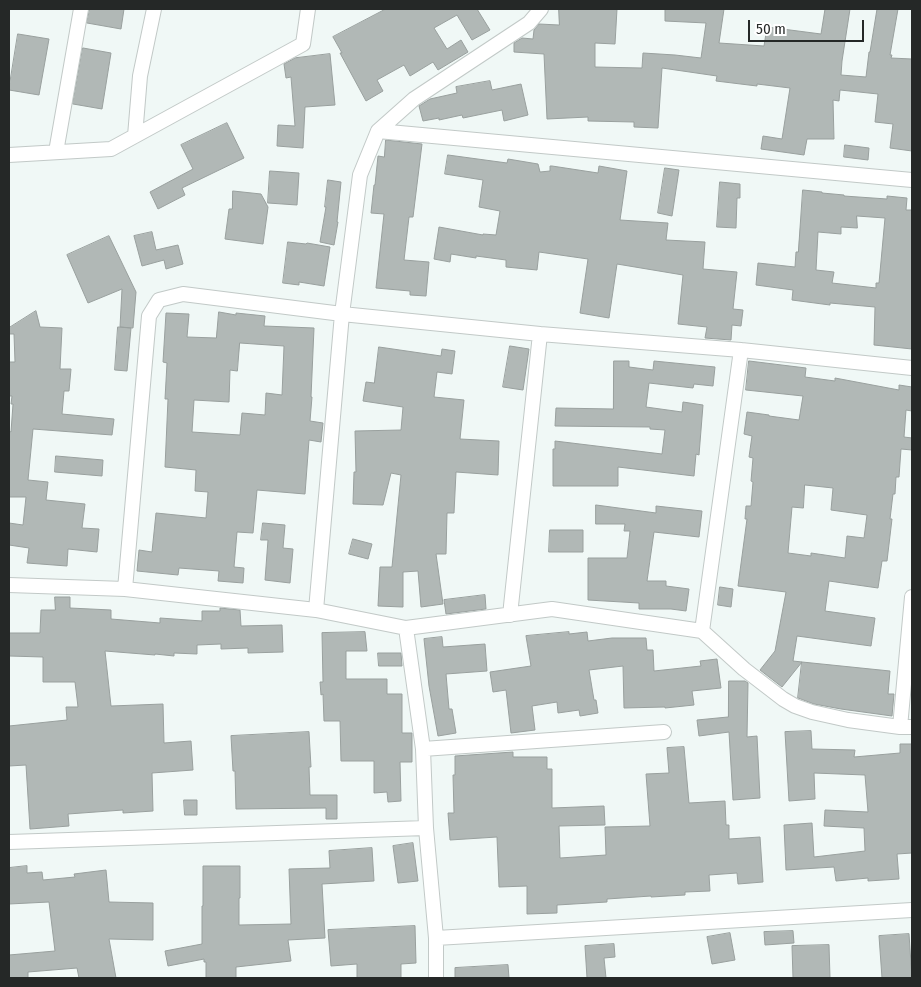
<!DOCTYPE html>
<html>
<head>
<meta charset="utf-8">
<style>
	body { margin:0 }
	#map { position:relative; width:921px; height:987px; overflow:hidden; background:#f0f8f6; font-family:"Fira Sans Condensed",sans-serif }
	canvas { display:block }
	.frame { position:absolute; inset:0; border:10px solid #252827; pointer-events:none }
	.scale { position:absolute; left:748px; top:20px; width:116px; height:22px; box-sizing:border-box; border:2px solid #252827; border-top:0; padding-left:6px; font-size:15px; line-height:18px; white-space:nowrap; color:#252827; -webkit-text-stroke:4px #fff; paint-order:stroke }
</style>
</head>
<body>
<div id="map">
<canvas width="921" height="987"></canvas>
<div class="frame"></div>
<div class="scale">50 m</div>
</div>
<script>
const g = document.querySelector('canvas').getContext('2d');
g.lineJoin = 'round';
function paint(path, color) { g.fillStyle = color; g.fill(path, 'evenodd'); }
function stroke(path, color, width, dash) { g.strokeStyle = color; g.lineWidth = width; g.lineCap = dash ? 'butt' : 'round'; g.setLineDash(dash || []); g.stroke(path); }
const building = new Path2D(`
	M90,9H124L121,29L87,23Z
	M386,9H477L490,30L472,40L457,15L434,28L447,49L461,40L468,52L438,70L433,62L410,76L404,65L377,80L383,91L366,101L340,53H342L333,37Z
	M559,9H617L615,44L595,43V67L642,68L643,53L675,55L701,58L706,23L665,21V9H724L719,43L764,46L767,27L821,34L825,9H850L842,61L841,75L866,77L869,52H870L877,9H898L890,55H892L891,58L912,59V151L890,148L893,124L875,122L878,94L840,90L839,101L833,100L834,139H807L804,155L761,149L763,136L782,139L790,88L757,84V86L716,81L717,76L662,68L658,128L634,127V122L588,121V117L547,119L544,54L514,52V43L522,38L533,39L534,30L539,24L559,25Z
	M18,34L49,39L39,95L9,90Z
	M83,48L111,53L102,109L73,104Z
	M330,54L335,105L305,107L303,148L277,146L278,125L295,126L291,77L286,78L284,64L295,58Z
	M490,81L492,90L521,84L528,115L504,121L502,110L463,118L462,115L439,120V118L423,121L419,106L430,99L457,93L456,87Z
	M227,123L244,158L182,188L185,195L158,209L150,192L193,169L181,145Z
	M386,140L422,144L413,217H409L404,260L429,262L426,296L410,295V291L376,288L384,214L371,213L374,185H375L378,156L384,157Z
	M845,145L869,148L868,160L844,157Z
	M448,155L507,163L508,159L538,164L540,172L550,171V166H552L598,173L599,166L627,171L620,220L668,223L666,240L705,242L703,269L737,272L733,309L743,310L741,326L732,325L731,340L705,338L707,327L678,324L683,275L617,264L609,318L580,313L588,259L539,252L537,270L506,267V260L476,256V258L451,254L450,262L434,259L439,227L483,235V234L496,235L500,211L479,207L483,180L445,174Z
	M665,168L679,170L672,216L658,213Z
	M270,171L299,173L297,205L268,203Z
	M328,180L341,182L337,222H338L334,245L320,242L326,207H325Z
	M720,182L740,184V198H737L736,228L717,227Z
	M803,190L822,192V193L844,195V196L887,199V196L907,198L906,210H912V349L874,345L875,307L830,303V305L792,300L793,290L756,285L758,263L795,267L796,252H798ZM857,216L885,218L879,283H876V288L832,283L834,272L816,270L818,232L841,234V227L857,228Z
	M233,191L261,194L268,207L263,244L225,239L229,209H232Z
	M152,232L156,250L178,245L183,264L166,269L164,260L142,266L134,236Z
	M109,236L136,292L133,328L120,327L122,289L88,303L67,255Z
	M288,242L306,244L307,243L330,247L324,286L299,282V285L283,283Z
	M36,311L40,327L62,328L60,369H71L69,391H64L62,414L114,419L112,435L33,429L28,480L48,482L46,500L85,504L82,528L99,529L97,552L68,549L67,566L27,563L29,548L9,545V523L23,525L26,497H9V431L11,432L13,404H11L12,396H9V362H15L14,334H9V328Z
	M219,312L236,315V313L265,316L264,326L314,328L311,397H312L310,421L323,423L321,442L309,440L305,494L257,490L253,533L237,532L234,567L244,568L243,583L218,581L219,571L179,568L178,575L137,571L139,550L152,552L156,513L206,518L208,492L195,491L196,470L165,467L168,399H165L167,363L163,362L166,313L189,314L187,337L216,338ZM240,343L284,346L282,395L266,393L265,415L242,413L240,435L192,432L194,400L229,402L230,370L237,371Z
	M118,327L131,328L127,371L115,370Z
	M510,346L529,349L523,390L503,387Z
	M379,347L441,356L442,349L455,351L452,374L437,372L434,397L464,400L460,439L499,441L498,475L456,472L454,513H447L446,554H436L443,604L421,607L418,571L403,572V607L378,606L380,567H392L401,475L391,473L383,505L353,504L354,472H356L355,431L401,430L403,407L363,401L366,382L374,383Z
	M614,361H629V367L653,370L654,361L715,367L713,386L694,384L693,388L649,383L646,407L682,412L683,402L703,405L699,455L696,454L694,476L618,467V486H553V449H555V441L662,454L665,430L650,429V427L555,426L556,408L613,409Z
	M749,361L806,368L805,377L835,381V378L899,390V385L912,387V411L906,410L904,437L912,438V450L901,449L899,477H896L895,494H893L890,519H892L887,561H882L878,588L829,581L825,611L875,618L871,646L797,636L793,661L802,662L782,687L760,670L775,651L786,592L738,586L747,519H745L746,506H751L753,482L751,481L753,458L749,457L752,436L744,434L747,412L769,415V416L799,420L803,396L746,390ZM805,485L833,488L831,510L867,515L864,538L847,536L845,558L811,553V556L788,553L792,507L803,508Z
	M56,456L103,460L102,476L55,472Z
	M596,505L656,513V506L702,511L699,537L654,532L647,581H666V586L689,589L686,611L671,609H639V603L588,600V558H627L630,531H624L625,524H596Z
	M263,523L285,525L283,548L293,549L290,583L265,580L268,540H261Z
	M550,530H583V552H549Z
	M353,539L372,544L368,559L349,554Z
	M720,587L733,589L731,607L718,605Z
	M485,595L486,609L446,614L444,600Z
	M55,597H70V608L111,610V619L160,623V618L202,621V611H220V608L240,610L241,626L282,625L283,652L248,653V648L221,649V644L197,645V654L174,653V656L155,654V655L105,651L111,706L163,704L164,743L191,741L193,770L152,773L153,811L123,813V810L68,814L69,826L30,829L26,765L9,766V726L67,720L66,707H78L75,682H43V657L9,656V633H40L41,610H55Z
	M365,632L367,651H346V679H387V694H402V733H412V762H400L401,801L388,802L387,792L374,793V761H341L340,721H324L323,694L321,695L320,682H323L322,633Z
	M569,632V634L587,632L588,641L612,638H646L647,650H653L654,671L701,666L700,661L717,659L721,688L692,691L694,705L665,708V707L624,708L623,666L589,670L594,700H596L598,713L580,716L579,710L558,713L557,702L532,706L535,730L511,733L506,690L493,692L490,672L531,666L526,636Z
	M442,637L443,647L485,644L487,671L446,674L449,709H452L456,733L438,736L429,686L424,639Z
	M378,653H401L402,666H379Z
	M802,662L890,671L888,694H894L892,716L841,709L814,704L798,698Z
	M729,681H745L748,683L747,737L757,736L760,798L733,800L729,732L699,736L697,720L728,717Z
	M811,731L812,749L855,750L854,757L900,753V744H912V853L897,854L899,879L868,881V878L836,881L834,867L786,870L784,825L812,823L814,857L865,851L864,828L824,826L825,810L868,812L865,775L814,773L815,799L789,801L785,732Z
	M309,732L311,767H309L310,795H337V819H326V808L236,809L235,771H233L231,736Z
	M684,747L689,803L725,801L726,825H729V839L760,837L763,882L738,884L737,873L709,875L710,891L685,892V895L651,897V896L607,899V902L557,905V913L527,914V886L499,887L497,837L450,840L448,813H454L453,775H455V756L513,752V757H547V769H552V808L604,806L605,825L559,826L560,858L606,855L605,827L650,826L646,774L669,773L667,748Z
	M184,800H197V815H185Z
	M413,843L418,881L398,883L393,846Z
	M372,848L374,881L322,884L325,938L288,940L291,961L236,967V978H206V962H204V959L168,966L165,951L202,944V906H203V866H240V898H239V925L291,924L289,869L330,868L329,851Z
	M27,866V873L42,872L43,880L75,877L74,874L106,870L109,902L153,903V940L109,939L116,978H79L77,968L28,972V978H9V955L55,951L49,902L9,904V868Z
	M415,926L416,963L401,964V978H357V964L331,966L328,930Z
	M793,931L794,943L765,945L764,932Z
	M730,933L735,960L712,964L707,937Z
	M909,934L912,978H882L879,936Z
	M614,944L615,957L604,958L606,978H587L585,946Z
	M829,945L830,978H793L792,946Z
	M508,965L509,978H455V968Z`);
const street = new Path2D(`
	M378,131L912,180
	M135,136L140,76L154,9
	M56,152L81,9
	M9,155L111,149L303,44L308,9
	M9,585L125,589L316,610
	M125,589L149,316L159,300L183,294L342,314L540,334L741,350L912,368
	M510,615L540,334
	M406,628L552,609L702,631L744,669L783,699L795,706L812,712L848,720L900,727H912
	M702,631L741,350
	M900,727L912,597
	M423,749L664,732
	M9,842L426,828
	M436,938L912,910
	M436,978V938L426,828L423,749L406,628L316,610L342,314L360,175L378,131L414,99L529,23L541,9`);
paint(building, '#b1b8b6');
stroke(building, '#99a09e', 1);
stroke(street, '#c2c9c7', 16);
stroke(street, '#fff', 14);
</script>
</body>
</html>
